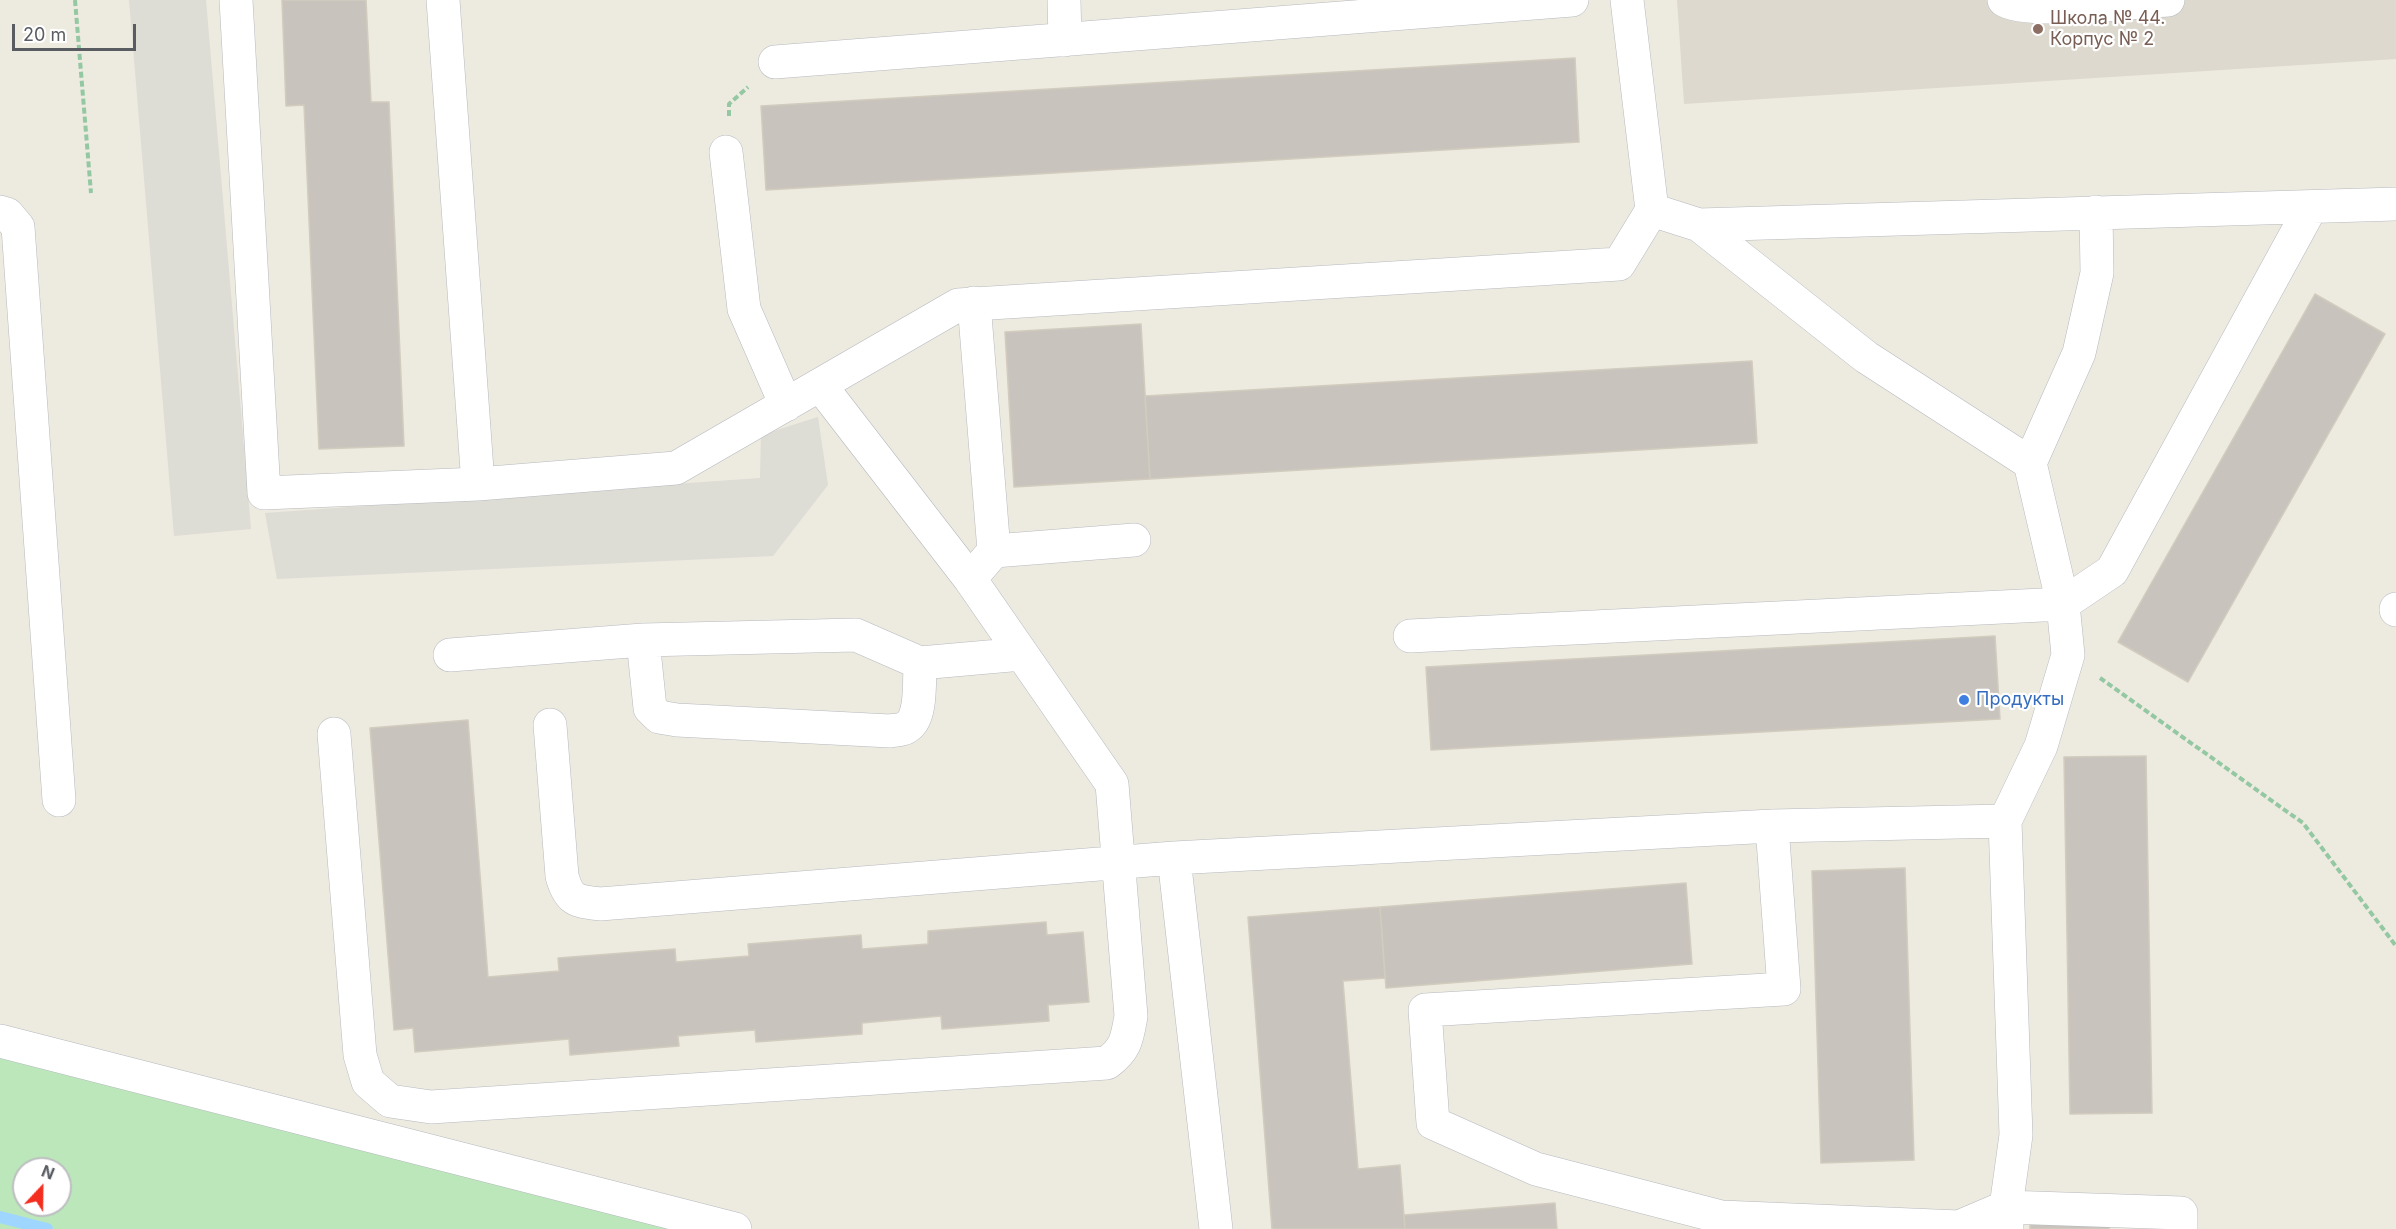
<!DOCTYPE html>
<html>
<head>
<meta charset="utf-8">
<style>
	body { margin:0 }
	#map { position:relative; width:2396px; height:1229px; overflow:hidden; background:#edeae0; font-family:Inter,sans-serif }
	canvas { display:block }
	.north { position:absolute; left:12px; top:1157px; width:60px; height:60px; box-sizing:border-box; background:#fff; border:2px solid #bdbec0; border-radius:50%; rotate:22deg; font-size:16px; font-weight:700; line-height:24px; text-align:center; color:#595d62 }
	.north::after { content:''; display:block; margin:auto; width:21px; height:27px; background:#f42e1f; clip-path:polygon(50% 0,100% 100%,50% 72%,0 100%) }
	.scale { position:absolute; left:12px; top:24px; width:124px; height:27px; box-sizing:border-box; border:3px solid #595d62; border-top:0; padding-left:8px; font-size:18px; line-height:21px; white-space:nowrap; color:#595d62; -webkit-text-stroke:4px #fff; paint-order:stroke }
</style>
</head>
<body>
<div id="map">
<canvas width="2396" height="1229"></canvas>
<div class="north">N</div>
<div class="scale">20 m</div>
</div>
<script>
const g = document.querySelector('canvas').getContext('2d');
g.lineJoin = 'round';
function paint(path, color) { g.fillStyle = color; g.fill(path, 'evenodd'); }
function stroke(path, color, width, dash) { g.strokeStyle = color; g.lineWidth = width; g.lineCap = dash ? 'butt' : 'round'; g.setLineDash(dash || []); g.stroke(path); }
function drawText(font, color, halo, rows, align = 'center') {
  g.font = font + ' Inter,sans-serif'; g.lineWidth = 4.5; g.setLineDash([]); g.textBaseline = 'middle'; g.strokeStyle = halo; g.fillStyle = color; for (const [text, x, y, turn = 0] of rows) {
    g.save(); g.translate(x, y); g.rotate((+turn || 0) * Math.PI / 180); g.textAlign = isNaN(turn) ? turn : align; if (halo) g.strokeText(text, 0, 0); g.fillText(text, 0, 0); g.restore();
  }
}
const industrial = new Path2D(`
	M129,0H206L251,529L174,536Z
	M818,417L828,485L773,556L277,579L265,513L760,478L761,435Z`);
const education = new Path2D(`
	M1677,0H2396V59L1684,104Z`);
const green = new Path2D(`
	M0,1054L696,1229H0ZM24,1169H60V1205H24Z`);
const stream = new Path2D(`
	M0,1217L47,1229`);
const building = new Path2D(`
	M282,0H366L371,102H389L404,446L319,449L304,105L286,106Z
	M1575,58L1579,142L766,190L761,106Z
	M2315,294L2385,334L2188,682L2118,642Z
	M1141,324L1150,479L1014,487L1005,332Z
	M1752,361L1757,443L1150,479L1145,396Z
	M1995,636L2000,719L1431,750L1426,667Z
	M468,720L488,977L559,971L558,958L675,949L676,962L749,956L748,944L861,935L862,949L928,944V931L1046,922L1047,935L1083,932L1089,1002L1048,1005L1049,1021L942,1029L941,1016L862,1023V1034L756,1042L755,1030L678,1036L679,1046L570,1055L569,1039L415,1052L413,1028L394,1030L370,728Z
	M2146,756L2152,1113L2070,1114L2064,757Z
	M1905,868L1914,1160L1821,1163L1812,871Z
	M1686,883L1692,964L1386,988L1380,907Z
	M1380,907L1385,978L1343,981L1358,1169L1400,1165L1405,1229H1272L1248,917Z
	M1555,1203L1557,1229H1405L1404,1215Z
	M2030,1217L2109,1218V1229H2030Z`);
const path = new Path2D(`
	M75,0L91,193
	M729,116V104L748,87
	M2100,678L2303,823L2396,946`);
const minor = new Path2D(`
	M236,0L264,493L478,484L676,468L958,305L1619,264L1652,210L1699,225L2396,204
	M443,0L478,484
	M1064,0L1065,40
	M1627,0L1652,210
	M2004,0C2025,15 2136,2 2168,0
	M775,62L1572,0
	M726,152L744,309L786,405
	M0,212L7,214L18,227L59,800
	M1699,225L1866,357L2030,463L2063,604L2068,655L2041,746L2005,821L2016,1135L2006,1207L2007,1229
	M2030,463L2079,353L2097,273L2096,212
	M994,551L1134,540
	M970,579L994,551L974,303
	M2396,610V609
	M1410,636L2063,604L2112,571L2311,207
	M643,640L650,708L659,717L677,720L890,731C896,730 904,730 908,726C922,717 919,679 920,663
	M450,655L643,640L856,635L920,663L1022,654
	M550,725L562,876C569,901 576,901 600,904L1174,858L1772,826L2005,821
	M334,734L360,1055L368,1082L390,1101L431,1107L1107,1063C1126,1049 1127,1039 1131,1016L1112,784L970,579L820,385
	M1772,826L1784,989L1425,1010L1433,1123L1536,1169L1721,1217L1959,1227
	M1174,858L1216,1229
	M0,1041L735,1229
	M1959,1229V1227L2006,1207L2181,1213V1229`);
const markers = [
	[2038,29,6,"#8d6e63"],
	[1964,700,6,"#3f7fe0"]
];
const educationNames = [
	["Школа № 44.",2050,19],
	["Корпус № 2",2050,40]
];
const shopNames = [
	["Продукты",1976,700]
];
paint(industrial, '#dddcd5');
paint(education, '#ddd9cf');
paint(green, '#bbe7ba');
stroke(stream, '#9ed6ff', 12);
paint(building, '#c8c4bd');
stroke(building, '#d2ccbe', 1.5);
stroke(minor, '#b6b9be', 34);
stroke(path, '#93c8a2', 4, [6, 3]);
stroke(minor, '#fff', 33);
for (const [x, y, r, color] of markers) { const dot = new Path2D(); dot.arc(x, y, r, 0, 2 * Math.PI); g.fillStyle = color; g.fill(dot); stroke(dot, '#fff', 2); }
drawText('18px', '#785e54', '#fff', educationNames, 'left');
drawText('18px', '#366cbe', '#fff', shopNames, 'left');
</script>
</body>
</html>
